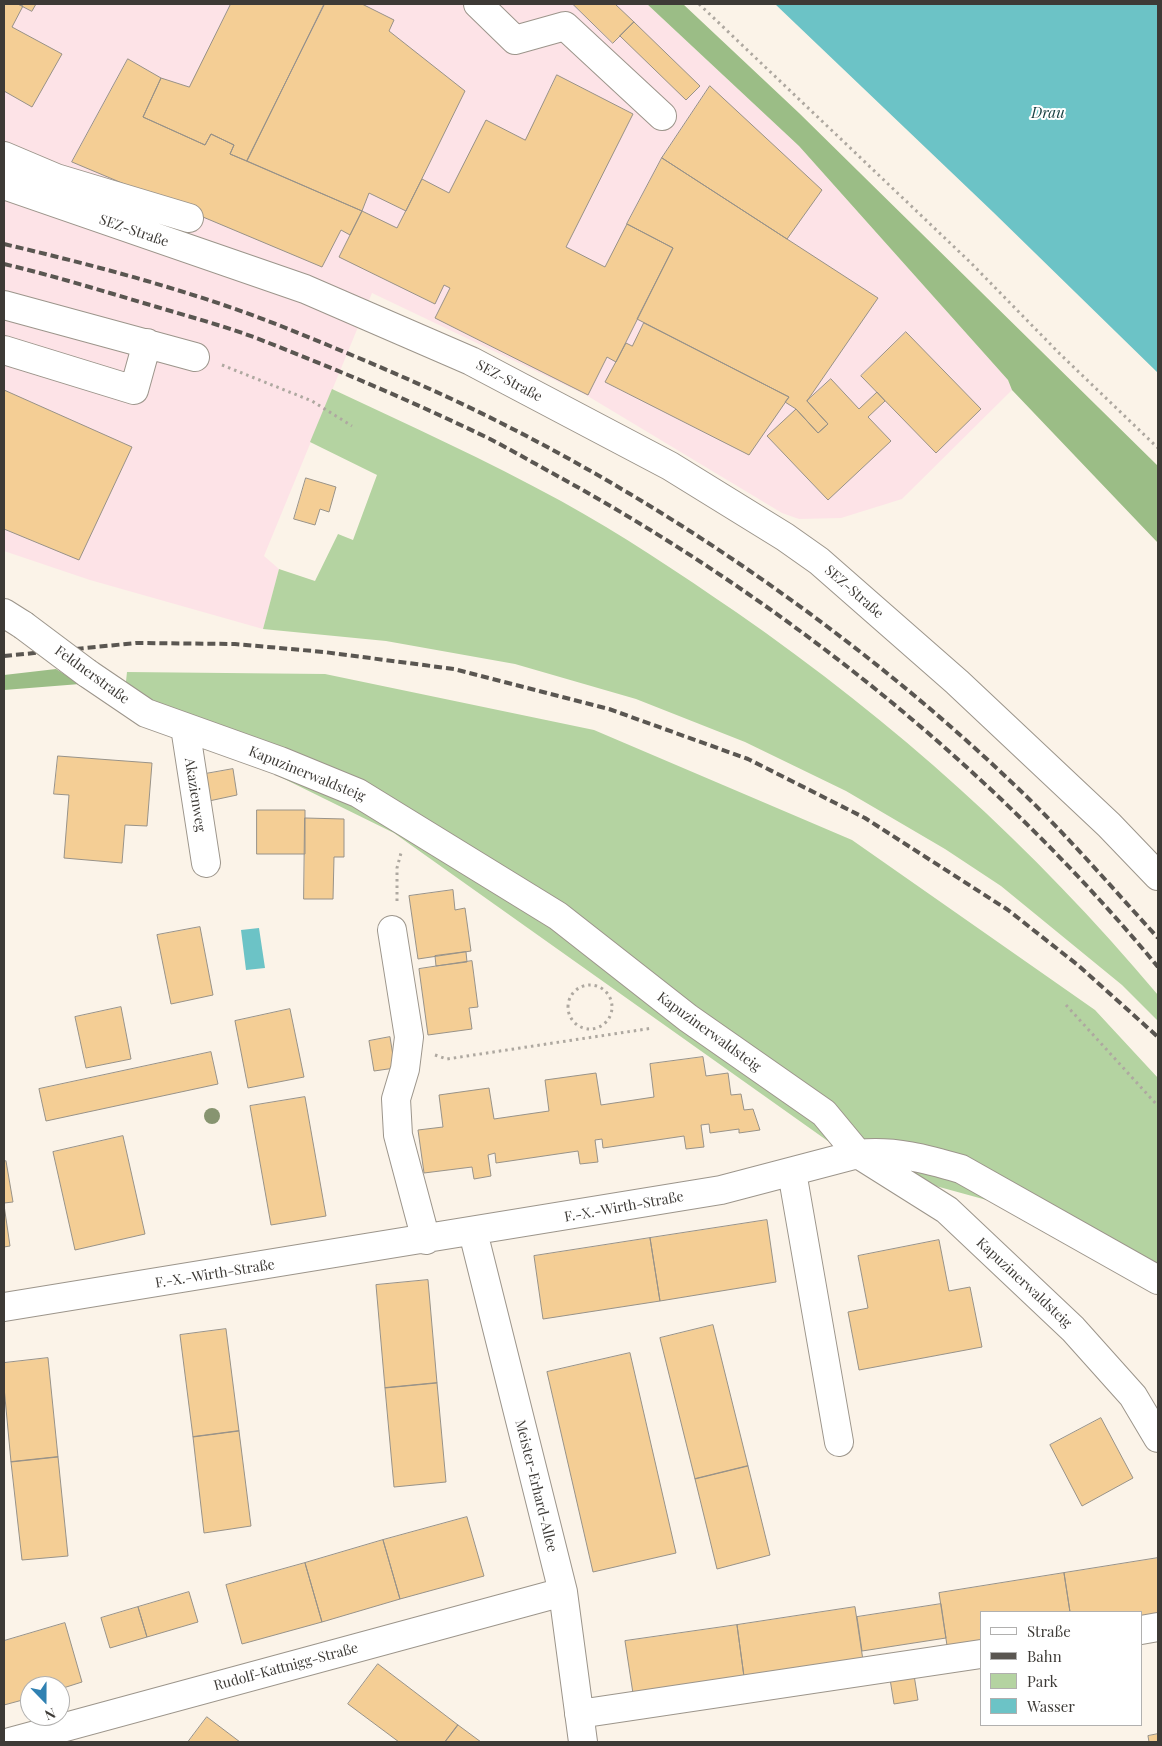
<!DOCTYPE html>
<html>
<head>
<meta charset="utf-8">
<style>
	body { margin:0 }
	#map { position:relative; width:1162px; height:1746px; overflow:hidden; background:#fbf3e8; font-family:"Playfair Display",serif }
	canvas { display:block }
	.frame { position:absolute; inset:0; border:5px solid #3d3a36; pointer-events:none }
	.legend { position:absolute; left:980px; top:1611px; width:162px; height:115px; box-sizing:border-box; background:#fff; border:1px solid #b1b0af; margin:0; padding:6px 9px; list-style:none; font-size:15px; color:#3d3a36 }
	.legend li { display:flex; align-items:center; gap:10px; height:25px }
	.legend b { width:25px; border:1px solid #b1b0af }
	.north { position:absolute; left:20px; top:1676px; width:50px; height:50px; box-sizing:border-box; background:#fff; border:1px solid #b1b0af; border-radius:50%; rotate:158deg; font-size:14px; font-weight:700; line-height:20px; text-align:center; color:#3d3a36 }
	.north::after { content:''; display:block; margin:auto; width:18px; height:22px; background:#3081b2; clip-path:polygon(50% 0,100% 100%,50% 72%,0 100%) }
</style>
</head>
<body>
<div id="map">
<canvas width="1162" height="1746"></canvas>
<div class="frame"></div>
<ul class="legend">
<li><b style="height:6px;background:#fff"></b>Straße</li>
<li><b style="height:6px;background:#5a5651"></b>Bahn</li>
<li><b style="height:14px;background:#b4d3a1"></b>Park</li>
<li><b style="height:14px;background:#6cc3c6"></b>Wasser</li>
</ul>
<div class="north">N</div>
</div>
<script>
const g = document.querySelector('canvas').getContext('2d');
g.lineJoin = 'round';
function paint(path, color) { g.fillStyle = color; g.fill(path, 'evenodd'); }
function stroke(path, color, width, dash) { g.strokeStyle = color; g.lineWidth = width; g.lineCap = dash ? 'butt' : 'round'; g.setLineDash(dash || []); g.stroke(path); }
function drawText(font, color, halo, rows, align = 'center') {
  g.font = font + ' "Playfair Display",serif'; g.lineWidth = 4; g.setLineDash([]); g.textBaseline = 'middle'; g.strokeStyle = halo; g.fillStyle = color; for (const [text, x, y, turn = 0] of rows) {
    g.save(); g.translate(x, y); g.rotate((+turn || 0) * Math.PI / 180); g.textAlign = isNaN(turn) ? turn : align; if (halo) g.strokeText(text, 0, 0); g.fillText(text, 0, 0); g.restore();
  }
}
const industrial = new Path2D(`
	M4,4H647L799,146L1008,380L1012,390L902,499L841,518L799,519L782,513L586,395L372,293L264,556L279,569L263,629L90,580L4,551Z`);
const green = new Path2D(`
	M332,389C409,425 486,460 561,501C621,534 679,573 736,612C897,724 1032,845 1158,995V1021L1122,985L1001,886L945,849L846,791L745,742L636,699L515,664L386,641L263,629L279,569L315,581L338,534L353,540L377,475L310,442Z
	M127,672L325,674L594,730L852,840L1095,1010L1158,1078V1270L1023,1210L863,1166L394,833L124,700Z`);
const forest = new Path2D(`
	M647,4H683L799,113L1158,466V543L1012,390L1008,380L799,146Z
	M56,669L80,684L4,690V675Z`);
const water = new Path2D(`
	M775,4H1158V373L993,212Z
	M259,928L265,968L246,970L241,930Z`);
const building = new Path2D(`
	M4,4H18L23,6L12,27L62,54L32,107L4,91Z
	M18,4H36L32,11Z
	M231,4H324L247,161L230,154L234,145L211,134L205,145L143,117L161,78L189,87Z
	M325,4H362L394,20L389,31L465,91L406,211L369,193L362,211L247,161Z
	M573,4H615L634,22L613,43Z
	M634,22L700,86L686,100L620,36Z
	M128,59L161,78L143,117L205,145L211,134L234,145L230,154L362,211L350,235L341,230L322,267L72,162Z
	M557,75L633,114L566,247L605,267L627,224L673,248L616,362L607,357L588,395L435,318L450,288L444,285L435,304L339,257L362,211L397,228L422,179L449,193L486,120L525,140Z
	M710,86L822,190L787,239L662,158Z
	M662,158L878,298L807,401L828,424L818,433L796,409L785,402L789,397L637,319L673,248L627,224Z
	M644,323L789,397L749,455L605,382L626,343L632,346Z
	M906,332L981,409L936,453L861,376Z
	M831,379L859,409L877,392L885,401L868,417L891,441L828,500L767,436L796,409L818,433L828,424L807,401Z
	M4,390L132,447L79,560L4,529Z
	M306,478L336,487L329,512L320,509L315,525L294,519Z
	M58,756L152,763L147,826L125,825L122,863L64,858L69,795L54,794Z
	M233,769L237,795L209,801L205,774Z
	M257,810H305V854H257Z
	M305,818L344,819V857H334L333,899H304Z
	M453,890L455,910L465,908L471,951L418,959L409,896Z
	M200,927L213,995L171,1004L157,935Z
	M466,952L467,962L436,966L435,956Z
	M472,961L478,1007L469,1008L472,1029L428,1035L419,969Z
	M121,1007L131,1059L86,1068L75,1017Z
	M290,1009L304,1077L248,1088L235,1021Z
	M390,1037L395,1068L374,1071L369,1041Z
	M211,1052L218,1084L46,1121L39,1089Z
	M703,1057L706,1076L728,1073L731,1095L741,1094L744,1110L753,1109L760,1130L739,1133V1129L710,1133L709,1124L701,1125L704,1147L686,1149L684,1136L603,1148L602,1139L595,1140L598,1162L580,1164L578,1151L496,1163L495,1153L488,1155L491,1176L474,1179L472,1167L424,1173L418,1130L443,1127L439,1095L489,1088L494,1119L549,1111L545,1080L596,1073L601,1105L654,1097L650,1064Z
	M305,1097L326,1216L271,1225L250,1106Z
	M123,1136L145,1234L75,1250L53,1152Z
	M6,1161L13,1202L4,1203V1162Z
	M4,1205L10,1246L4,1247Z
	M767,1220L776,1282L660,1301L650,1238Z
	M650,1238L660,1301L543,1319L534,1256Z
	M939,1240L949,1291L970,1287L982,1347L859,1370L848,1312L868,1308L858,1256Z
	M428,1280L437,1383L385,1388L376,1285Z
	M713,1325L748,1466L695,1479L660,1338Z
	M226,1329L239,1431L193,1437L180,1335Z
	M630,1353L676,1553L593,1572L547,1372Z
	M48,1358L58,1457L11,1462L4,1387V1363Z
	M437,1383L446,1482L394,1487L385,1388Z
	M1101,1418L1133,1478L1082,1506L1050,1445Z
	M239,1431L251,1526L204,1533L193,1437Z
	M58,1457L68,1556L22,1560L11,1462Z
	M748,1466L770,1555L717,1569L695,1479Z
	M467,1517L484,1576L400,1599L383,1540Z
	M383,1540L400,1599L322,1622L305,1563Z
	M1158,1558V1619L1141,1622V1612H1070L1064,1573Z
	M305,1563L322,1622L242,1644L226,1585Z
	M1064,1573L1070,1612H981V1647L948,1652L939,1593Z
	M189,1592L198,1622L147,1637L138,1607Z
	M941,1604L946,1638L862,1651L857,1617Z
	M138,1607L147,1637L110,1648L101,1618Z
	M855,1607L864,1667L745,1684L737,1625Z
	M65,1623L82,1682L60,1689V1686H30V1698L4,1705V1641Z
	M737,1625L745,1684L634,1700L625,1641Z
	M378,1664L458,1725L445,1742H399L348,1704Z
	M914,1675L918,1700L894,1704L890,1679Z
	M207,1717L240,1742H188Z
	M458,1725L481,1742H445Z
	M1158,1734V1742H1149L1148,1736Z`);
const path = new Path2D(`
	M699,4L970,262L1058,352L1158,448
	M222,365L312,401L352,426
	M397,901V868L401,853
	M568 1007a22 22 0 1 1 44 0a22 22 0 1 1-44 0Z
	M1066,1005L1158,1106
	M435,1055L447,1059L653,1028`);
const minor = new Path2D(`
	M478,4L515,40L565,26L662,116
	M4,156L56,178L189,218
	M4,185L305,289L471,361L670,466L785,537L819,561L957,682L1109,825L1158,876
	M4,305L195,357
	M4,350L134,390L147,343
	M4,613L23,625
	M87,673L146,713L280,761L358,793L558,916L688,1018L824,1113L858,1154L947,1210L1073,1329L1133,1396L1158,1438
	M185,727L206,863
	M392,930L409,1037L405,1069L396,1099L398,1135L426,1240
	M792,1172L839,1442
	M473,1232L563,1592L583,1742
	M4,1307L721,1190L858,1154C894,1150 927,1159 961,1169L1158,1280
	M1141,1630L1158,1627
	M579,1714L981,1654
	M10,1742L563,1592`);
const rail = new Path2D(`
	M4,244C97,266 192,291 281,326C355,356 430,387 501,423C688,517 877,651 1027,797C1073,842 1115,891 1158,938
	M4,264C55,276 106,292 157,307C194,318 232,328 269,343C343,372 418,404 490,439C515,452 539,466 563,479C787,603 994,769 1158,967
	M4,656L136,643L235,644L324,652L454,669L609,709L748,759L865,818L1008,910L1079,966L1158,1037`);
const minorBridge = new Path2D(`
	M23,625L87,673`);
const trees = [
	[212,1116]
];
const streetNames = [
	["SEZ-Straße",134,231,19],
	["SEZ-Straße",509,381,28],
	["SEZ-Straße",854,592,41],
	["Feldnerstraße",92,675,36],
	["Kapuzinerwaldsteig",307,774,22],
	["Akazienweg",195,795,81],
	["Kapuzinerwaldsteig",709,1032,36],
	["F.-X.-Wirth-Straße",624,1207,-10],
	["F.-X.-Wirth-Straße",215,1274,-9],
	["Kapuzinerwaldsteig",1024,1283,43],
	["Meister-Erhard-Allee",536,1486,76],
	["Rudolf-Kattnigg-Straße",286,1667,-15]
];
const waterNames = [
	["Drau",1048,113]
];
paint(industrial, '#fde3e7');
paint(green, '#b4d3a1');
paint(forest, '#9bbd86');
paint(water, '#6cc3c6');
paint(building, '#f4ce95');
stroke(building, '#989288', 1);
stroke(minor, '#9c958b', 30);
stroke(path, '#aea8a0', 3, [2.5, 4]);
stroke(minor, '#fff', 28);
stroke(rail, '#5a5651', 4, [8, 4]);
stroke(minorBridge, '#9c958b', 30, []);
stroke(minorBridge, '#fff', 28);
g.fillStyle = '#879470';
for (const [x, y] of trees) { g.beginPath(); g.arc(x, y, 8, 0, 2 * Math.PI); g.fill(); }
drawText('14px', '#3d3a36', '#fff', streetNames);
drawText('italic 15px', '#174042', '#fff', waterNames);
</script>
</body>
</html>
